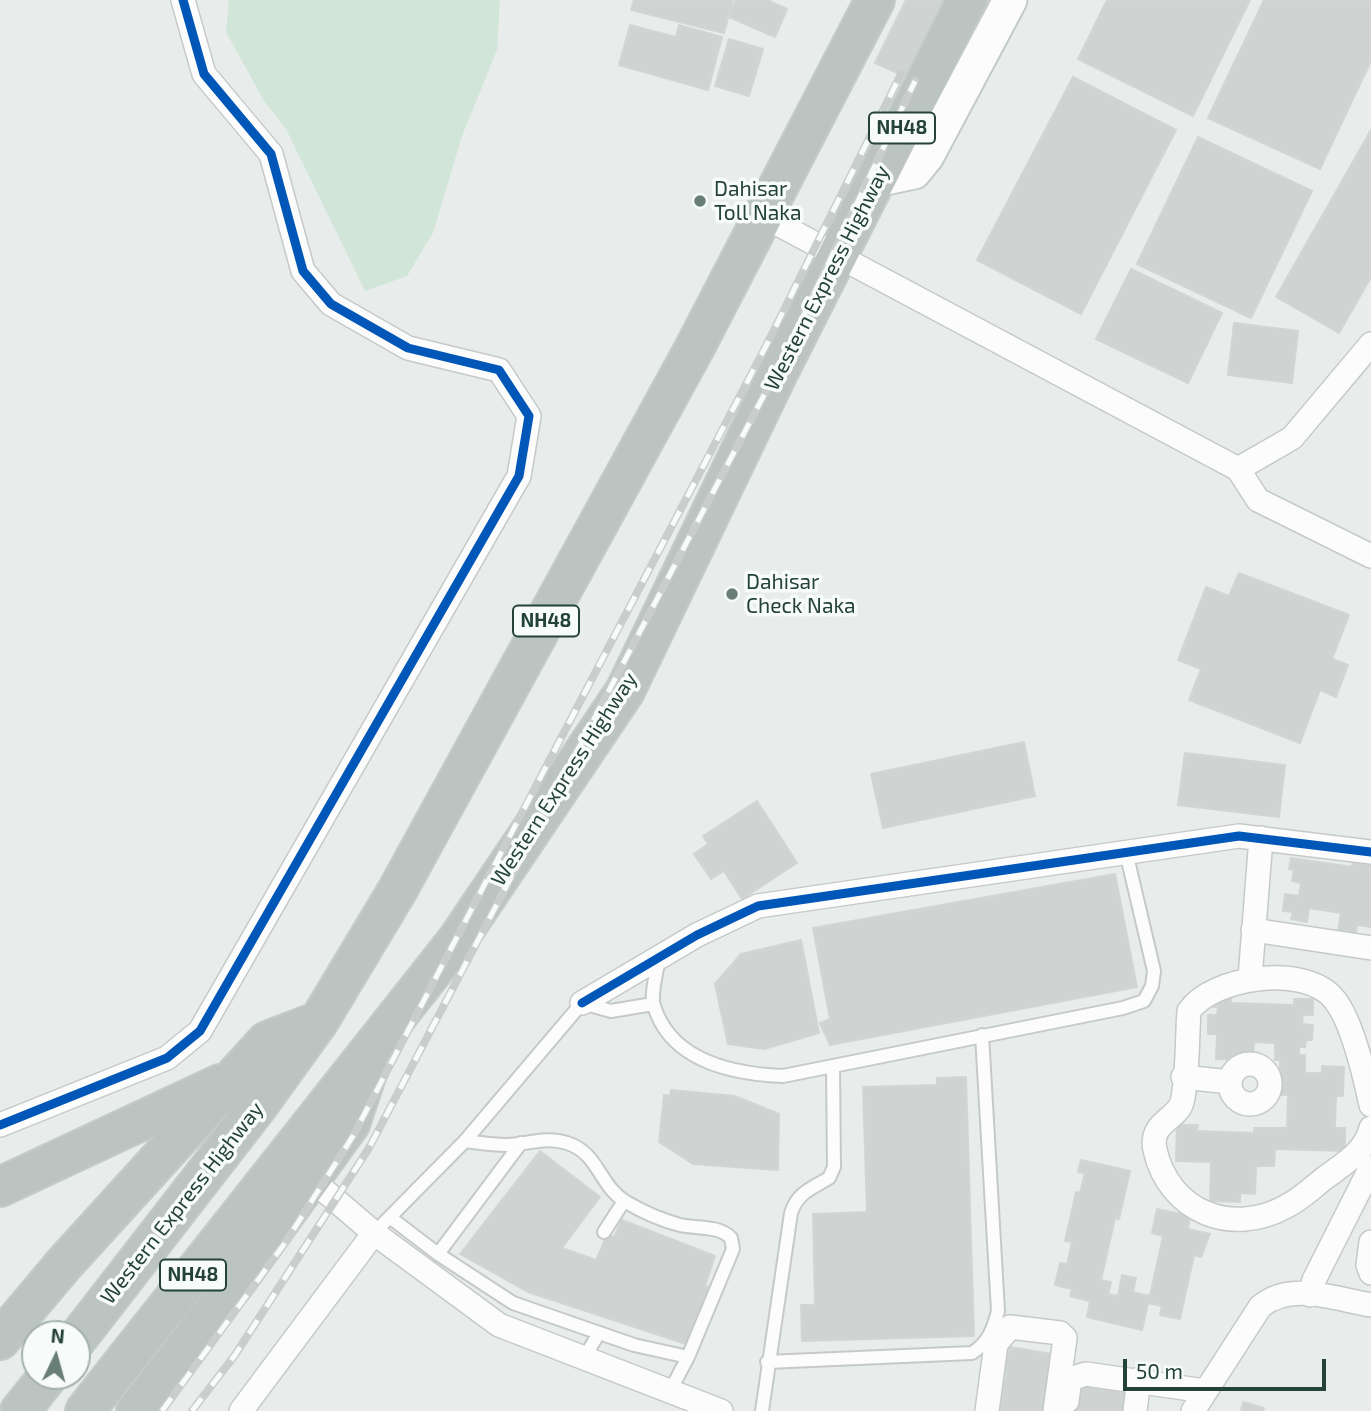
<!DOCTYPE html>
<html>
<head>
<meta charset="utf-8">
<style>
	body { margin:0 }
	#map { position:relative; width:1371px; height:1411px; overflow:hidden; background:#e8edeb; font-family:"Exo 2",sans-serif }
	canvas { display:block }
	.north { position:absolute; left:21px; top:1320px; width:70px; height:70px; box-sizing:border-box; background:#f7fbf9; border:2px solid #a3b1ad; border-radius:50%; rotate:5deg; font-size:19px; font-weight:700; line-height:28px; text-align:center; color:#24423a }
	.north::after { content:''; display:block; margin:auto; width:24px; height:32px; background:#697e78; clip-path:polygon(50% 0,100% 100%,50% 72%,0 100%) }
	.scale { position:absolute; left:1123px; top:1359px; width:203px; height:32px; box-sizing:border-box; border:4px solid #24423a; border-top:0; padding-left:9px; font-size:21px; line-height:24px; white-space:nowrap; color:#24423a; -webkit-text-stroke:5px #f7fbf9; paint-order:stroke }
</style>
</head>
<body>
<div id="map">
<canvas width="1371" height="1411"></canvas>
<div class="north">N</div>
<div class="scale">50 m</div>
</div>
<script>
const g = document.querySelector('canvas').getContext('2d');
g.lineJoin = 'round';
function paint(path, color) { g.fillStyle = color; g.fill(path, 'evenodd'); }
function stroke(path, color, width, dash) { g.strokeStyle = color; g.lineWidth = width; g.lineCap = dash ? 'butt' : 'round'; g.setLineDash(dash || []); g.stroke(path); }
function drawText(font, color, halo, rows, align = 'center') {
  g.font = font + ' "Exo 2",sans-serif'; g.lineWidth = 7; g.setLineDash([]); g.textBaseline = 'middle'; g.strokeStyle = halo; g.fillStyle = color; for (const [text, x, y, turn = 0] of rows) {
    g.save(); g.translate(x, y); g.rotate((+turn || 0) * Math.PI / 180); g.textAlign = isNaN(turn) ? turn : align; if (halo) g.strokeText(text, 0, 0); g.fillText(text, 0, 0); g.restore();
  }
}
const green = new Path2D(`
	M229,0H500L497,50L462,136L433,233L407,276L365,291L286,129L264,101L226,32Z`);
const building = new Path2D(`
	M634,0H733L724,33L631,10Z
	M736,0H767L787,9L775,37L729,17Z
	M906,0H992L945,94L875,63Z
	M1107,0H1250L1193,116L1078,59Z
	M1264,0H1371V61L1320,169L1208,118Z
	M630,25L676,37L679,25L722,37L708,90L619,65Z
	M729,39L763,49L749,96L715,86Z
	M1073,77L1176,130L1081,314L977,260Z
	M1371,130V277L1339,333L1276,297Z
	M1198,137L1312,191L1251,318L1137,264Z
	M1131,269L1222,313L1188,383L1096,339Z
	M1234,323L1298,331L1292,383L1228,375Z
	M1239,573L1349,615L1332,659L1348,665L1336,697L1320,690L1300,743L1189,700L1201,669L1178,660L1206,587L1229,596Z
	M1024,742L1035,796L883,828L871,774Z
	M1185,753L1285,765L1279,817L1178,805Z
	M757,801L797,863L742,899L724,871L711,879L694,854L708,844L703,836Z
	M1353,857L1371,860V927L1357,925L1356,933L1338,931L1341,913L1309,908L1307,922L1291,919L1293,912L1283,911L1285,894L1299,896L1301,883L1292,881L1294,870L1289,869L1291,858L1352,867Z
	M1115,874L1137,987L830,1045L820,1023L830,1019L813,928Z
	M801,940L819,1033L764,1049L728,1044L715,984L741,954Z
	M1214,994H1231V1003L1294,1005V999H1313V1015H1303L1302,1024L1313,1025L1312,1040H1306L1305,1047H1299V1055H1305V1073H1322V1066L1344,1067L1343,1096H1336L1335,1128H1345V1151L1275,1149L1274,1166H1256L1255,1194L1240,1193V1202L1210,1201L1211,1162L1176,1161L1177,1125H1198L1197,1131L1254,1133V1128H1287L1288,1095H1279L1280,1060H1275V1043L1254,1042L1253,1060L1216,1059L1217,1034H1208V1015H1217L1218,1007H1213Z
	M966,1077L974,1336L802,1341L801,1305H815L813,1214L867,1212L863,1087L937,1085V1078Z
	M671,1090L735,1096L779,1114L778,1170L693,1164L659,1142L664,1095L670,1096Z
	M540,1151L600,1197L562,1248L596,1260L607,1235L614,1237L622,1220L715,1256L705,1286L710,1288L696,1330L691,1329L686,1344L528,1292L460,1254Z
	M1081,1160L1130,1171L1119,1219L1115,1218L1101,1280L1111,1282L1108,1294L1118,1296L1122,1275L1136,1278L1133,1292L1150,1296L1163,1236L1152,1233L1157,1209L1190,1216L1188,1229L1210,1234L1201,1257L1194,1255L1180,1319L1160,1315L1162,1306L1148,1303L1142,1330L1087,1317L1090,1301L1070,1296L1072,1289L1055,1285L1060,1263L1067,1264L1072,1242L1065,1241L1076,1192L1080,1193L1085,1173L1078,1172Z
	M1010,1347L1052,1354L1045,1411H1000L1007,1370L997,1368L1002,1352L1009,1353Z
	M1077,1383L1131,1391L1127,1411H1073Z
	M1243,1402L1264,1408L1263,1411H1241Z`);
const lane = new Path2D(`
	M659,958C657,972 650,994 654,1006C671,1061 733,1074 783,1076L1123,1008L1144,1001L1152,986L1154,971L1126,852
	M465,1141C479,1143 494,1145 508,1145C528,1144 546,1136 567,1143C599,1153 599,1186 626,1202C643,1212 661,1220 680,1225C697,1229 719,1225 731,1238L733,1249L688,1357L670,1391
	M521,1143L438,1254L513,1303L634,1345L688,1357
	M391,1218L438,1254
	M604,1232L624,1201
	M374,1233L465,1141L582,1003L611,1011L653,1004
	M584,1358L599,1333
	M767,1362L972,1353C988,1343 993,1330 998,1311L982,1035
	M762,1411L791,1213C798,1192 811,1189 829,1178L834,1167L833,1066`);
const street = new Path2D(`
	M763,216L1238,469L1258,500L1371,556
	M1238,469L1292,438L1371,344
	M1253,930L1371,948
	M1250,978L1261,838
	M582,1003L697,935L758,906L1239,836L1371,852
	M1230 1084a20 20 0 1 1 40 0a20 20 0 1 1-40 0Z
	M1183,1077L1230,1082
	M1371,1105C1365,1077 1352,1020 1334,999C1305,963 1212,977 1189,1011C1187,1037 1188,1079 1182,1102C1177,1120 1149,1122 1155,1150C1169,1212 1232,1237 1287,1206C1301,1199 1313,1187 1326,1177C1345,1163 1365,1152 1371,1128
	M0,1125L167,1058L200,1031L519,476L529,416L499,370L408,348L331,304L303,271L271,154L204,74L183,0
	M312,1180L374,1233L499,1325L721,1411
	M1371,1242L1368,1265L1371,1273
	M1310,1295L1314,1280L1371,1167
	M1067,1401L1070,1379L1086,1374L1205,1391
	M241,1411L374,1233
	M987,1411L996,1344L1010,1327L1060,1333L1065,1338L1055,1411
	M1135,1411L1139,1379
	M1193,1411L1260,1307C1290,1281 1335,1299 1371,1305`);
const secondary = new Path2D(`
	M876,180L914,172L927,156L1010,0`);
const highway = new Path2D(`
	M0,1187L220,1084
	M77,1339L257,1107L319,1021L397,891L694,349L875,0
	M0,1340L64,1264L267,1041L319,1021
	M20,1411L48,1376
	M85,1411L458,939L625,691L777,375L967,0
	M136,1411L235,1283L350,1124L368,1070`);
const rail = new Path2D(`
	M162,1411L285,1243L353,1136L766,346L901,74
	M192,1411L235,1355L369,1148L785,355L915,81`);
const cycleway = new Path2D(`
	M582,1003L697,935L758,906L1239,836L1371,852
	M0,1125L167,1058L200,1031L519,476L529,416L499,370L408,348L331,304L303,271L271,154L204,74L183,0`);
const markers = [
	[700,201,7,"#697e78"],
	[732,594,7,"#697e78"]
];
const shields = [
	[902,128,66],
	[546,621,66],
	[193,1275,66]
];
const shieldNames = [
	["NH48",902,128],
	["NH48",546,621],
	["NH48",193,1275]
];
const poiNames = [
	["Dahisar",714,189],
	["Toll Naka",714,213],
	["Dahisar",746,582],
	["Check Naka",746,606]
];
const streetNames = [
	["Western Express Highway",827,278,-63],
	["Western Express Highway",564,779,-57],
	["Western Express Highway",182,1203,-52]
];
paint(green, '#d1e6d8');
paint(building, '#cfd4d2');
stroke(building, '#d1d6d4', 2);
stroke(lane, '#c5cac8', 16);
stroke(street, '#c5cac8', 26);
stroke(secondary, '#c3cbc8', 37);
stroke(highway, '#c3ccc9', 42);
stroke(lane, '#fcfcfc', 12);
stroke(street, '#fcfcfc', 23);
stroke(secondary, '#fcfcfc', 33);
stroke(highway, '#bcc4c2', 38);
stroke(rail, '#c9cdcc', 8);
stroke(rail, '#f7fbf9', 5, [16]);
stroke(cycleway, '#0057b8', 9);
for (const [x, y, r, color] of markers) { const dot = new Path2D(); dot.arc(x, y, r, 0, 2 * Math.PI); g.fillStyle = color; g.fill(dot); stroke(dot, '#f7fbf9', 2.5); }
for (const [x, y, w] of shields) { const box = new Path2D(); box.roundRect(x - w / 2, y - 15.5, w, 31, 5); g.fillStyle = '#f7fbf9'; g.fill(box); stroke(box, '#24423a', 2); }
drawText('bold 19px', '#24423a', null, shieldNames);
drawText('21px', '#24423a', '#f7fbf9', poiNames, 'left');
drawText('21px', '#24423a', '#f7fbf9', streetNames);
</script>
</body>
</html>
